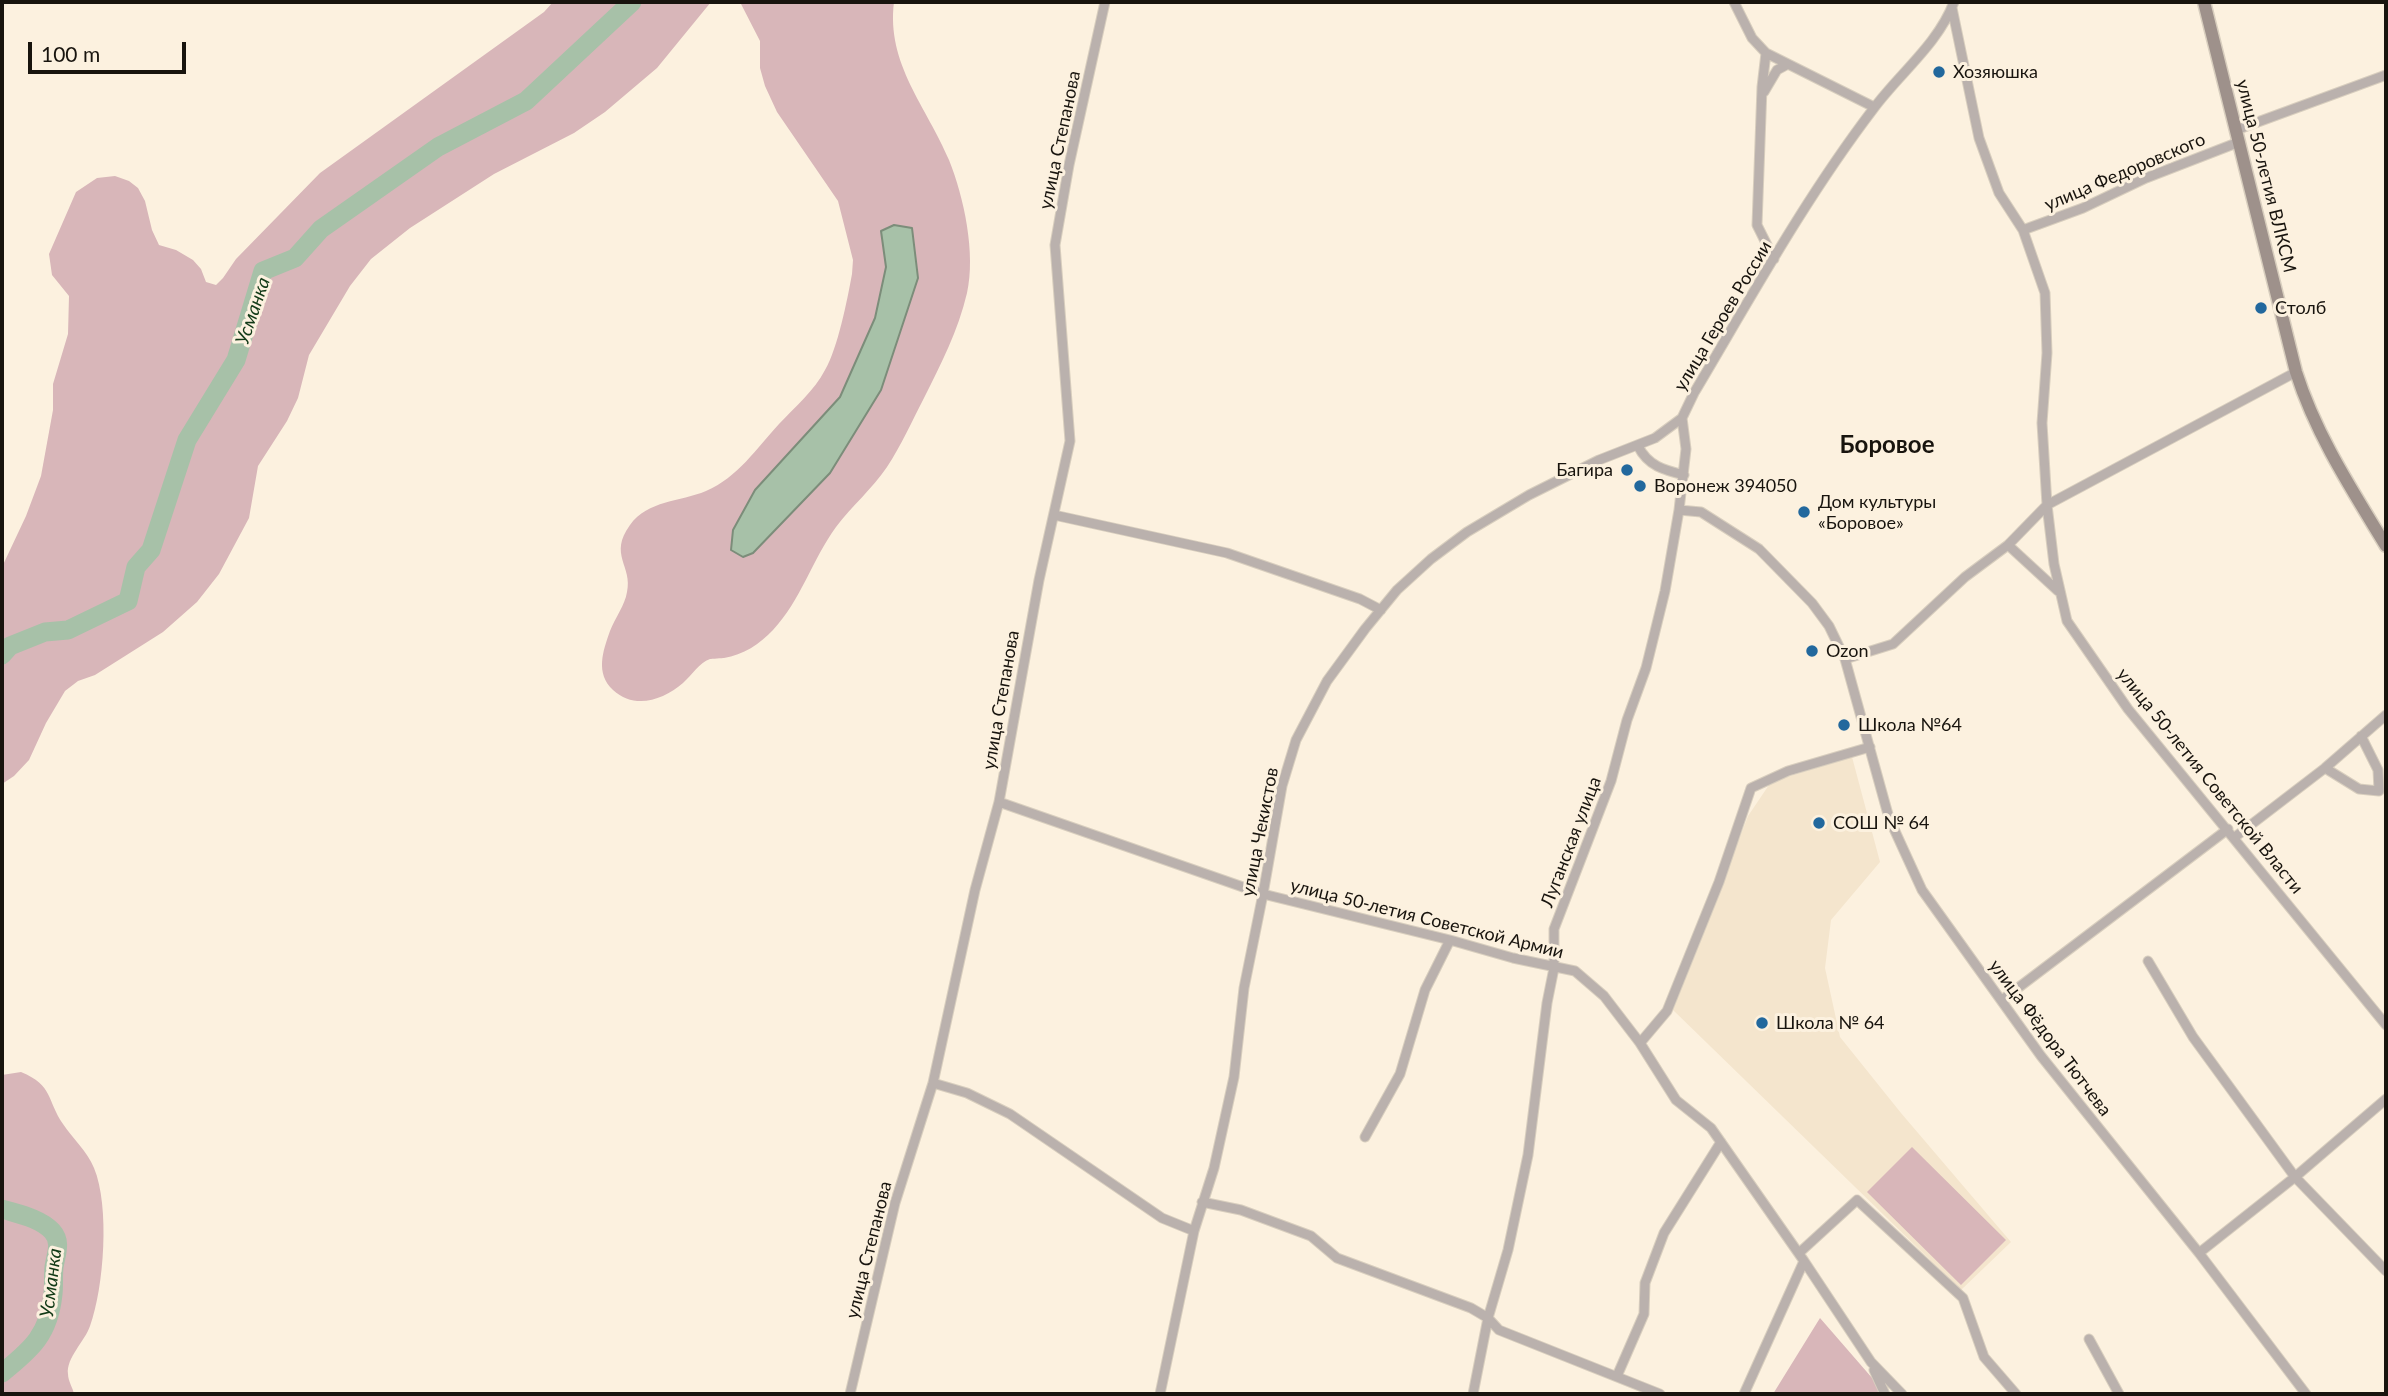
<!DOCTYPE html>
<html>
<head>
<meta charset="utf-8">
<style>
	body { margin:0 }
	#map { position:relative; width:2388px; height:1396px; overflow:hidden; background:#fcf1df; font-family:Lato,sans-serif }
	canvas { display:block }
	.frame { position:absolute; inset:0; border:4px solid #18140e; pointer-events:none }
	.scale { position:absolute; left:28px; top:42px; width:158px; height:32px; box-sizing:border-box; border:4px solid #18140e; border-top:0; padding-left:9px; font-size:21px; line-height:24px; white-space:nowrap; color:#18140e; -webkit-text-stroke:5px #fcf1df; paint-order:stroke }
</style>
</head>
<body>
<div id="map">
<canvas width="2388" height="1396"></canvas>
<div class="frame"></div>
<div class="scale">100 m</div>
</div>
<script>
const g = document.querySelector('canvas').getContext('2d');
g.lineJoin = 'round';
function paint(path, color) { g.fillStyle = color; g.fill(path, 'evenodd'); }
function stroke(path, color, width, dash) { g.strokeStyle = color; g.lineWidth = width; g.lineCap = dash ? 'butt' : 'round'; g.setLineDash(dash || []); g.stroke(path); }
function drawText(font, color, halo, rows, align = 'center') {
  g.font = font + ' Lato,sans-serif'; g.lineWidth = 6; g.setLineDash([]); g.textBaseline = 'middle'; g.strokeStyle = halo; g.fillStyle = color; for (const [text, x, y, turn = 0] of rows) {
    g.save(); g.translate(x, y); g.rotate((+turn || 0) * Math.PI / 180); g.textAlign = isNaN(turn) ? turn : align; if (halo) g.strokeText(text, 0, 0); g.fillText(text, 0, 0); g.restore();
  }
}
const built = new Path2D(`
	M1852,757L1880,862L1831,920L1825,968L1840,1037L1901,1113L2011,1242L1961,1290L1673,1010L1748,816L1771,782Z`);
const green = new Path2D(`
	M553,2H711L657,68L605,112L574,133L494,174L410,228L371,259L350,286L309,355L298,398L287,421L258,466L249,518L219,574L197,602L163,632L95,675L78,681L65,691L46,723L29,760L14,776L2,784V567L26,516L41,476L53,410V384L68,334L69,296L52,275L49,254L76,192L97,178L115,176L129,181L138,188L145,201L152,230L159,245L176,250L193,260L201,269L206,282L216,285L223,278L236,259L320,173L544,12Z
	M740,2H894C886,64 927,107 949,160C964,197 976,254 967,293C958,331 941,364 924,398C912,421 901,446 887,467C872,489 852,506 836,527C812,560 801,600 773,630C760,644 743,655 724,658C723,658 711,659 710,659C699,663 692,675 683,683C663,700 635,710 613,690C595,673 603,651 610,631C615,618 625,605 627,592C633,566 608,555 630,525C648,500 680,502 706,491C738,477 756,449 779,424C795,407 814,391 825,370C838,347 847,301 852,274L853,260L838,201L777,112L765,86L760,68V41Z
	M21,1072C54,1086 46,1099 63,1124C73,1139 87,1151 94,1168C110,1206 104,1288 90,1326C85,1341 66,1358 68,1374C68,1381 73,1388 74,1394H2V1075Z
	M1912,1147L2006,1240L1961,1285L1867,1192Z
	M1820,1318L1886,1394H1773Z`);
const water = new Path2D(`
	M894,225L912,228L918,278L881,390L830,473L753,553L743,557L731,550L733,530L755,490L840,397L875,318L886,267L881,231Z`);
const river = new Path2D(`
	M2,655L10,646L45,632L68,630L128,601L136,567L151,550L187,440L236,360L263,271L295,258L321,229L438,147L526,101L632,2
	M2,1209C18,1214 40,1218 52,1231C62,1242 56,1254 54,1267C53,1276 54,1285 53,1294C49,1334 32,1349 2,1373`);
const street = new Path2D(`
	M1734,2L1752,38L1766,53
	M1954,2C1938,44 1900,73 1874,108C1806,197 1751,297 1694,393L1682,418L1686,449L1679,510L1701,512L1759,549L1812,603L1829,626L1845,659L1889,818L1922,890L2041,1056L2199,1253L2306,1394
	M1952,8L1979,138L1999,193L2023,230L2045,293L2047,353L2042,423L2047,505L2054,564L2067,621L2128,709L2386,1025
	M1764,92L1777,70L1788,64
	M2236,130L2386,75
	M2023,230L2083,208L2146,178L2239,142
	M1774,259L1757,225L1762,87L1766,53L1874,107
	M1638,446C1648,466 1664,470 1684,475
	M1054,515L1227,553L1360,599L1381,610
	M2008,545L2058,591
	M1845,659L1893,644L1965,577L2008,545L2047,505L2296,372
	M2325,768L2359,789L2379,791L2378,770L2361,736
	M999,802L1263,894L1450,940L1513,958L1575,971L1604,996L1640,1043L1676,1100L1711,1128L1804,1261L1871,1362L1902,1394
	M2235,837L2325,768L2386,715
	M2148,961L2193,1037L2295,1177L2386,1271
	M2002,1000L2228,829
	M1640,1043L1667,1011L1719,882L1751,788L1788,771L1870,747
	M933,1083L967,1093L1010,1114L1162,1218L1194,1231
	M1365,1137L1400,1074L1425,990L1450,940
	M1202,1202L1241,1210L1311,1236L1337,1258L1471,1308L1488,1318L1499,1330L1660,1394
	M1799,1253L1857,1200L1963,1298L1984,1357L2016,1394
	M2199,1253L2295,1177L2386,1099
	M2089,1339L2119,1394
	M1874,1370L1885,1394
	M1617,1376L1644,1314L1645,1283L1664,1233L1721,1142
	M850,1394L895,1203L933,1083L975,890L999,802L1039,580L1070,441L1055,245L1069,165L1105,2
	M1160,1394L1194,1231L1214,1168L1234,1077L1244,988L1263,894L1282,786L1296,740L1327,681L1365,629L1397,590L1431,559L1467,532L1529,495L1599,460L1655,438L1682,418
	M1473,1394L1488,1318L1508,1250L1528,1155L1547,1003L1554,968V929L1611,781L1627,720L1646,668L1665,591L1679,510
	M1744,1394L1804,1261`);
const secondary = new Path2D(`
	M2204,2L2296,372C2316,435 2352,490 2386,546`);
const markers = [
	[1939,72,7,"#22689d"],
	[2261,308,7,"#22689d"],
	[1627,470,7,"#22689d"],
	[1640,486,7,"#22689d"],
	[1804,512,7,"#22689d"],
	[1812,651,7,"#22689d"],
	[1844,725,7,"#22689d"],
	[1819,823,7,"#22689d"],
	[1762,1023,7,"#22689d"]
];
const poiNames = [
	["Хозяюшка",1953,72],
	["Столб",2275,308],
	["Багира",1613,470,"right"],
	["Воронеж 394050",1654,486],
	["Дом культуры",1818,502],
	["«Боровое»",1818,523],
	["Ozon",1826,651],
	["Школа №64",1858,725],
	["СОШ № 64",1833,823],
	["Школа № 64",1776,1023]
];
const streetNames = [
	["улица Степанова",1060,140,-78],
	["улица Федоровского",2125,172,-23],
	["улица 50-летия ВЛКСМ",2266,176,76],
	["улица Героев России",1723,316,-59],
	["улица Степанова",1001,700,-80],
	["улица 50-летия Советской Власти",2210,781,51],
	["улица Чекистов",1260,832,-79],
	["Луганская улица",1571,842,-69],
	["улица 50-летия Советской Армии",1427,919,14],
	["улица Фёдора Тютчева",2050,1038,53],
	["улица Степанова",869,1250,-76]
];
const waterNames = [
	["Усманка",253,311,-71],
	["Усманка",51,1283,-83]
];
const districtNames = [
	["Боровое",1887,445]
];
paint(built, '#f4e5cd');
paint(green, '#d8b6b9');
paint(water, '#a7c1a8');
stroke(water, '#7c8d7a', 2);
stroke(river, '#a7c1a8', 19);
stroke(street, '#d8cebe', 11);
stroke(secondary, '#d8cebe', 15);
stroke(street, '#bab1ad', 9);
stroke(secondary, '#9e918b', 12);
for (const [x, y, r, color] of markers) { const dot = new Path2D(); dot.arc(x, y, r, 0, 2 * Math.PI); g.fillStyle = color; g.fill(dot); stroke(dot, '#fcf1df', 2.5); }
drawText('18px', '#18140e', '#fcf1df', poiNames, 'left');
drawText('18px', '#18140e', '#fcf1df', streetNames);
drawText('italic 19px', '#123a17', '#fcf1df', waterNames);
drawText('bold 24px', '#18140e', '#fcf1df', districtNames);
</script>
</body>
</html>
